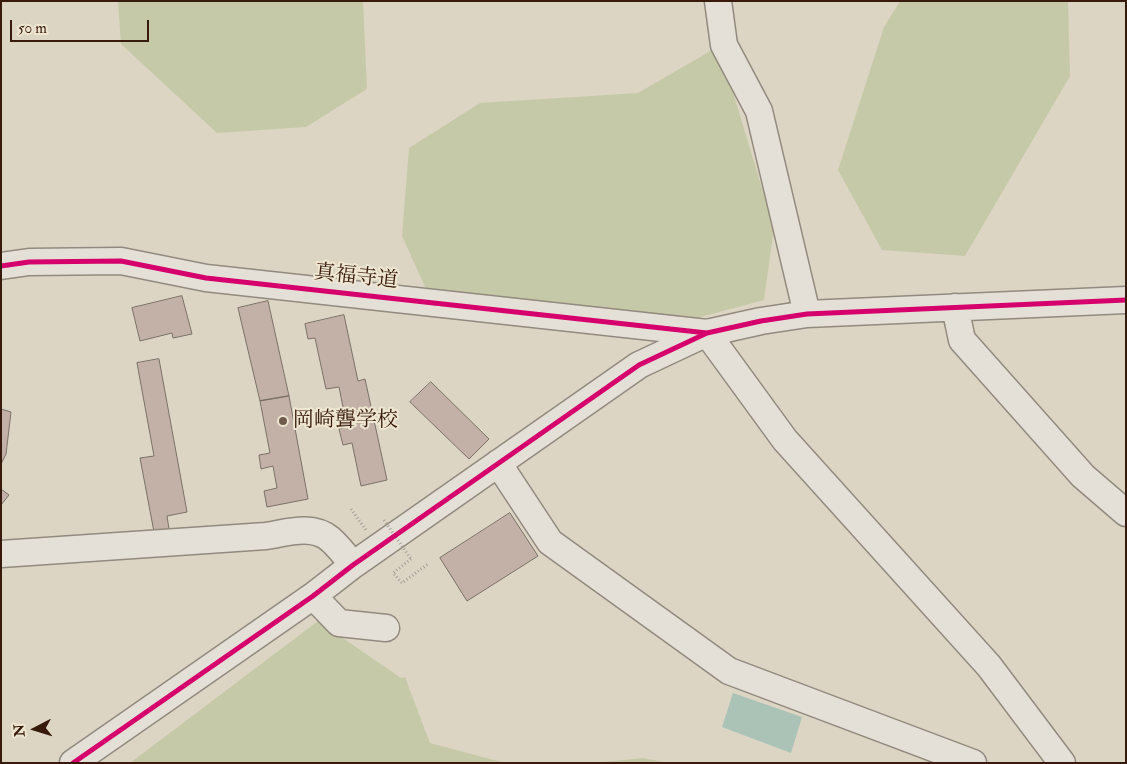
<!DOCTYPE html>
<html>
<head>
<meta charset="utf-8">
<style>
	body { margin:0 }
	#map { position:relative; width:1127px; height:764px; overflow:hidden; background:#dcd5c4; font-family:"IM FELL Double Pica",serif }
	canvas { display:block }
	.frame { position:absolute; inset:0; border:2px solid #371a0c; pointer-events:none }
	.north { position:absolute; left:10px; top:704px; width:50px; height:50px; -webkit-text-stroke:4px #efe6d2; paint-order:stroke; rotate:265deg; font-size:14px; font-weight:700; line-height:20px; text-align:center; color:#371a0c }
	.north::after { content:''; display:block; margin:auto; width:18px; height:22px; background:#371a0c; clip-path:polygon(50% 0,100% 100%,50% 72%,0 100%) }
	.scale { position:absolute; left:10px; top:20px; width:139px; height:22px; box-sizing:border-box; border:2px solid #371a0c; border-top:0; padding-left:6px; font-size:15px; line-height:18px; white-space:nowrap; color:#371a0c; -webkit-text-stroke:4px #efe6d2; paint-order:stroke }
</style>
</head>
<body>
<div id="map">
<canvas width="1127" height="764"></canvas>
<div class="frame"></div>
<div class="north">N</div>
<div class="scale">50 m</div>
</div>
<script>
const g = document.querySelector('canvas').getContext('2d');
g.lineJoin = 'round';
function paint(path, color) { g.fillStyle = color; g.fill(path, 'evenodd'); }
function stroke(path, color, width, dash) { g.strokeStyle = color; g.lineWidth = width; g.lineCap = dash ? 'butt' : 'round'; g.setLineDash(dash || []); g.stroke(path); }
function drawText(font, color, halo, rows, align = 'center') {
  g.font = font + ' "IM FELL Double Pica","Noto Serif JP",serif'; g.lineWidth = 4; g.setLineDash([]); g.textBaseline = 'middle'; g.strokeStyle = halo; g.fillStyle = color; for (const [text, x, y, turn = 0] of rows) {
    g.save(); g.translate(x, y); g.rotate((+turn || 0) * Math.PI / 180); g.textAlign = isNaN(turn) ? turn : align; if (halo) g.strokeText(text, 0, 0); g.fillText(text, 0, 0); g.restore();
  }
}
const green = new Path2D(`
	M118,1H363L367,89L306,127L217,133L121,44Z
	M900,1H1068L1070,76L965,256L882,250L838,170L884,27Z
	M719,46L774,228L764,300L686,321L426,289L402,236L409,148L480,103L638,93Z
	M318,621L401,678L405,677L430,743L505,763H130Z
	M643,758L669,763H593Z`);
const water = new Path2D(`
	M733,693L802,717L791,753L722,727Z`);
const building = new Path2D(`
	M182,296L192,334L173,338L172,333L140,341L132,308Z
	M268,301L289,396L260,401L238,308Z
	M344,315L358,381L365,379L387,480L361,486L352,443L343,445L339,429L347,427L339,387L326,389L315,338L308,339L305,324Z
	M159,359L187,512L167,516L169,529L154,532L140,458L154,456L137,363Z
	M431,382L489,439L469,459L410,402Z
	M289,396L308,499L267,507L264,491L277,488L273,466L261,469L259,455L270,453L260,401Z
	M1,409L11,412L6,454L1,464Z
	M1,489L9,495L1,505Z
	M510,513L538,556L467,601L440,558Z`);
const path = new Path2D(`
	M351,509L366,530
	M411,559L393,573L402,583L428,564`);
const minor = new Path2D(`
	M718,1L724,45L759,111L807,314
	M1,266L29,262L121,261L206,278L707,333
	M955,307L962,340L1083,476L1126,513
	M707,333L785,440L989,666L1062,763
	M498,463L550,542L729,671L973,763
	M1,554L266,536C286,533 312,524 330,539C338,546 346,556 353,565
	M313,596L339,623L386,628
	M73,763L313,596L353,565L639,365L707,333L761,321L807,314L1126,300`);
const pathBridge = new Path2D(`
	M384,520L411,559`);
const cycleway = new Path2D(`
	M1,266L29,262L121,261L206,278L707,333
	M73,763L313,596L353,565L639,365L707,333L761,321L807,314L1126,300`);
const markers = [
	[283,421,5,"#715b4c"]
];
const streetNames = [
	["真福寺道",356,278,6]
];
const poiNames = [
	["岡崎聾学校",293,421]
];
paint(green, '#c6c9a7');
paint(water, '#abc2b6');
paint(building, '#c3b1a7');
stroke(building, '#7a7166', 1);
stroke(minor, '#928a7e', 29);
stroke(path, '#a49e96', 3, [1, 2.5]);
stroke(minor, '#e4e0d8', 26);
stroke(pathBridge, '#a49e96', 3, [1, 2.5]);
stroke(cycleway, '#d6006c', 5);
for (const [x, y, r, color] of markers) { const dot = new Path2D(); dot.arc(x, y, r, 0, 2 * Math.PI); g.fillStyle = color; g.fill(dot); stroke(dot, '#efe6d2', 2); }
drawText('21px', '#371a0c', '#efe6d2', streetNames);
drawText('21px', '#371a0c', '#efe6d2', poiNames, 'left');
</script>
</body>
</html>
